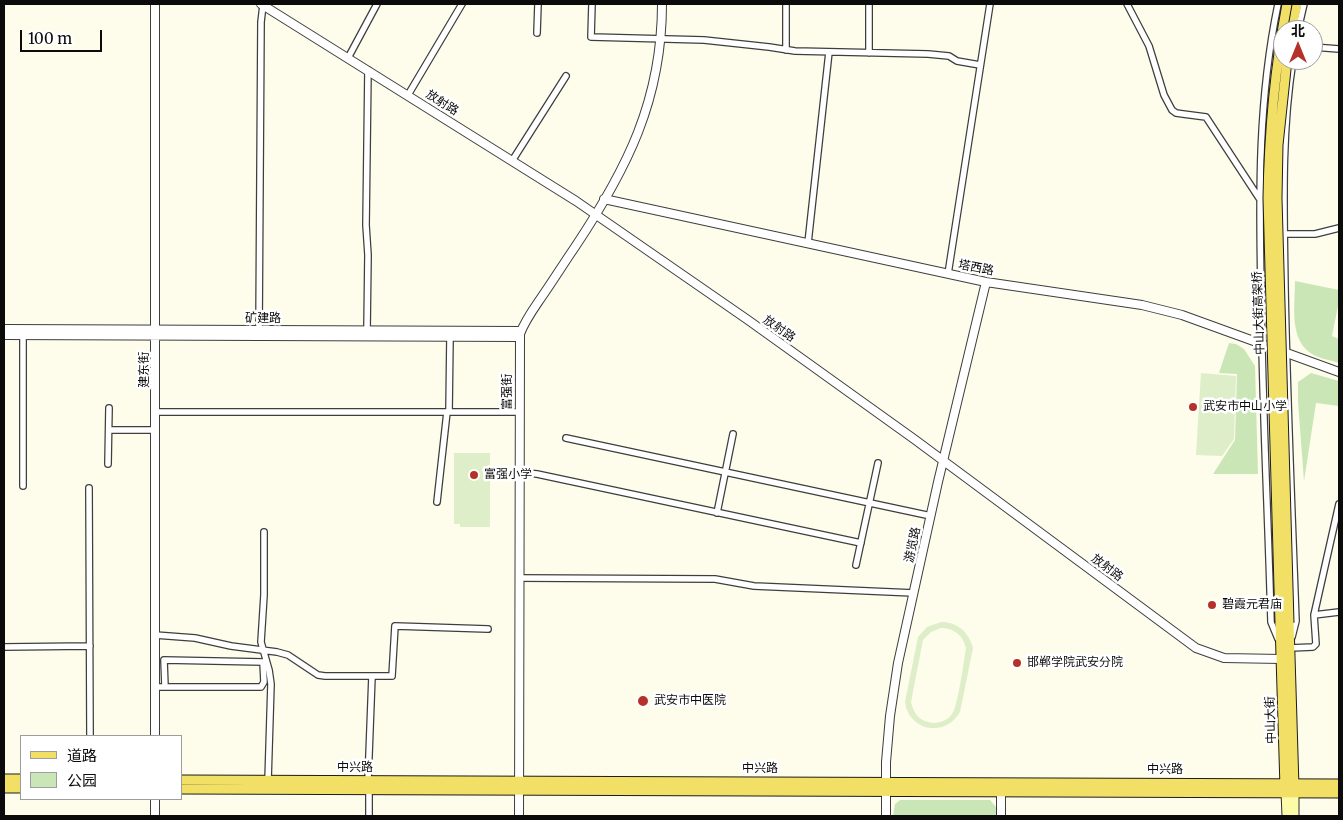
<!DOCTYPE html>
<html>
<head>
<meta charset="utf-8">
<style>
	body { margin:0 }
	#map { position:relative; width:1343px; height:820px; overflow:hidden; background:#fefceb; font-family:Merriweather,"Noto Sans SC",serif }
	canvas { display:block }
	.frame { position:absolute; inset:0; border:5px solid #0b0b0b; pointer-events:none }
	.legend { position:absolute; left:20px; top:735px; width:162px; height:65px; box-sizing:border-box; background:#fff; border:1px solid #9d9d9d; margin:0; padding:6px 9px; list-style:none; font-size:15px; color:#0b0b0b }
	.legend li { display:flex; align-items:center; gap:10px; height:25px }
	.legend b { width:25px; border:1px solid #9d9d9d }
	.north { position:absolute; left:1273px; top:20px; width:50px; height:50px; box-sizing:border-box; background:#fff; border:1px solid #9d9d9d; border-radius:50%; rotate:0deg; font-size:14px; font-weight:700; line-height:20px; text-align:center; color:#0b0b0b }
	.north::after { content:''; display:block; margin:auto; width:18px; height:22px; background:#b4322a; clip-path:polygon(50% 0,100% 100%,50% 72%,0 100%) }
	.scale { position:absolute; left:20px; top:30px; width:82px; height:22px; box-sizing:border-box; border:2px solid #0b0b0b; border-top:0; padding-left:6px; font-size:15px; line-height:18px; white-space:nowrap; color:#0b0b0b; -webkit-text-stroke:4px #fff; paint-order:stroke }
</style>
</head>
<body>
<div id="map">
<canvas width="1343" height="820"></canvas>
<div class="frame"></div>
<ul class="legend">
<li><b style="height:6px;background:#f2df66"></b>道路</li>
<li><b style="height:14px;background:#cae6b6"></b>公园</li>
</ul>
<div class="north">北</div>
<div class="scale">100 m</div>
</div>
<script>
const g = document.querySelector('canvas').getContext('2d');
g.lineJoin = 'round';
function paint(path, color) { g.fillStyle = color; g.fill(path, 'evenodd'); }
function stroke(path, color, width, dash) { g.strokeStyle = color; g.lineWidth = width; g.lineCap = dash ? 'butt' : 'round'; g.setLineDash(dash || []); g.stroke(path); }
function drawText(font, color, halo, rows, align = 'center') {
  g.font = font + ' Merriweather,"Noto Sans SC",serif'; g.lineWidth = 5; g.setLineDash([]); g.textBaseline = 'middle'; g.strokeStyle = halo; g.fillStyle = color; for (const [text, x, y, turn = 0] of rows) {
    g.save(); g.translate(x, y); g.rotate((+turn || 0) * Math.PI / 180); g.textAlign = isNaN(turn) ? turn : align; if (halo) g.strokeText(text, 0, 0); g.fillText(text, 0, 0); g.restore();
  }
}
const green = new Path2D(`
	M1295,281L1339,290V301L1332,336L1339,339V363C1330,360 1316,358 1309,352C1289,337 1295,303 1295,281Z
	M1229,343L1236,344L1244,349L1255,366L1258,474H1213L1235,440L1237,374L1219,373Z
	M1311,373L1339,381V406L1316,403L1304,481L1298,402V382Z
	M900,800H990L996,807V816H893L895,804Z`);
const pitch = new Path2D(`
	M1201,373L1236,376L1234,439L1222,456L1196,455Z
	M454,453H490V527H460V524H454Z
	M941,622C957,622 969,632 973,648L960,712C945,738 909,731 905,702L918,637L927,627ZM941,628C954,628 963,635 966,648C964,660 958,706 952,714C947,721 937,725 928,722C918,720 913,711 911,702L923,640L931,632Z`);
const minor = new Path2D(`
	M592,4L591,37L704,40L769,47L795,51L928,54L949,56L957,61L980,65
	M786,4V50
	M1127,4L1149,46L1164,95L1172,110L1176,113L1183,114L1206,117L1259,198
	M1298,30L1304,4
	M537,33L538,4
	M1313,47L1339,49
	M869,53V4
	M348,58L377,4
	M408,95L462,4
	M512,161L566,76
	M1285,234H1315L1339,228
	M808,243L829,52
	M948,274L990,4
	M259,330L261,22L263,5
	M367,330L368,255L366,225L368,70
	M156,412H519
	M449,412L450,337
	M109,430H156
	M566,438L931,516
	M108,464L109,408
	M519,472L537,474L861,543
	M23,486V335
	M89,488L90,736
	M437,502L447,412
	M717,513L733,434
	M264,532V595L261,642L269,670L271,684L268,781
	M856,565L878,463
	M519,578L715,579L754,586L914,593
	M1314,615L1339,612
	M155,635L195,638L231,646L277,652L288,655L318,675L325,676H392L395,626L488,629
	M1292,637L1296,621C1292,510 1287,399 1285,287C1284,212 1281,135 1293,60
	M1278,639L1271,622C1268,511 1262,401 1261,290C1259,192 1258,100 1278,4
	M4,647L90,646
	M1290,648L1313,647L1316,644L1314,615L1339,504
	M155,687H261L264,682L263,662L164,660L165,687
	M368,781L372,676
	M369,816V790`);
const tertiary = new Path2D(`
	M155,4V736
	M261,4L576,201L748,320L914,439L1196,648L1224,658L1281,659
	M604,199L986,282L1142,305L1182,315L1339,372
	M4,329L521,331
	M4,335L520,337
	M1001,791V816
	M155,816V799
	M519,816L520,334C525,320 535,307 543,295C554,279 564,263 575,247C627,169 662,100 662,4
	M886,816V762L890,716L898,663L938,482L986,282`);
const secondary = new Path2D(`
	M1286,792L1287,816
	M1294,792V816`);
const primary = new Path2D(`
	M1291,30L1297,4
	M1280,623L1285,788
	M1289,623L1294,787
	M4,779H21
	M181,780L1339,784
	M4,788H21
	M181,789L1339,793`);
const primaryBridge = new Path2D(`
	M1287,60L1278,145L1277,198L1289,623
	M1280,623L1268,198C1269,133 1275,68 1287,4`);
const markers = [
	[1193,407,5,"#b4322a"],
	[474,475,5,"#b4322a"],
	[1212,605,5,"#b4322a"],
	[1017,663,5,"#b4322a"],
	[643,701,6,"#b4322a"]
];
const streetNames = [
	["放射路",442,103,32],
	["塔西路",976,268,11],
	["中山大街高架桥",1259,313,-92],
	["矿建路",263,319],
	["放射路",779,329,35],
	["建东街",145,370,-90],
	["富强街",508,392,-90],
	["游览路",913,545,-78],
	["放射路",1107,568,37],
	["中山大街",1271,720,-92],
	["中兴路",355,768],
	["中兴路",760,769],
	["中兴路",1165,770]
];
const poiNames = [
	["武安市中山小学",1203,407],
	["富强小学",484,475],
	["碧霞元君庙",1222,605],
	["邯郸学院武安分院",1027,663],
	["武安市中医院",654,701]
];
paint(green, '#cae6b6');
paint(pitch, '#ddeec8');
stroke(minor, '#3e3e3e', 8);
stroke(tertiary, '#3e3e3e', 10);
stroke(secondary, '#2d2d2d', 11);
stroke(primary, '#1c1c1c', 11);
stroke(minor, '#fff', 5.5);
stroke(tertiary, '#fff', 8);
stroke(secondary, '#fbfba8', 9);
stroke(primary, '#f2df66', 9);
stroke(primaryBridge, '#1c1c1c', 11, []);
stroke(primaryBridge, '#f2df66', 9);
for (const [x, y, r, color] of markers) { const dot = new Path2D(); dot.arc(x, y, r, 0, 2 * Math.PI); g.fillStyle = color; g.fill(dot); stroke(dot, '#fff', 2); }
drawText('12px', '#0b0b0b', '#fff', streetNames);
drawText('12px', '#0b0b0b', '#fff', poiNames, 'left');
</script>
</body>
</html>
